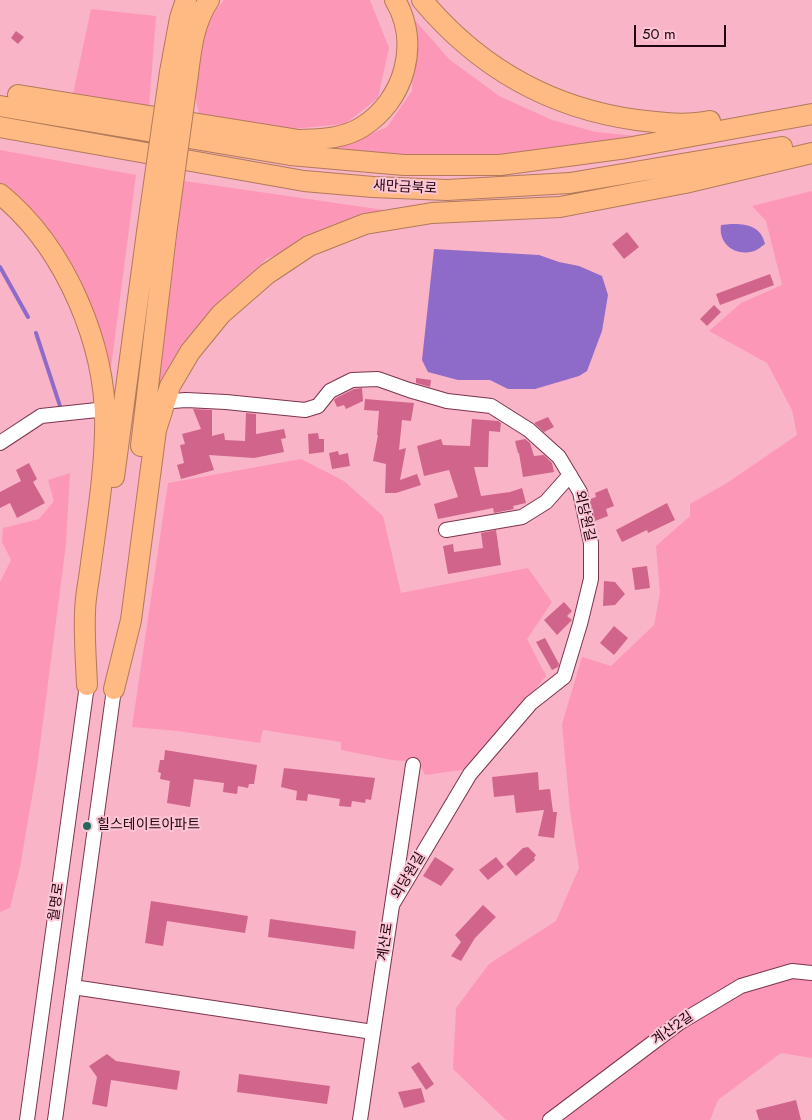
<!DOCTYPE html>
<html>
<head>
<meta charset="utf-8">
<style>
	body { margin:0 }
	#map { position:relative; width:812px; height:1120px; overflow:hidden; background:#f9b4c8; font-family:Jost,sans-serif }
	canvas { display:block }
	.scale { position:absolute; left:634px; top:25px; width:92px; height:22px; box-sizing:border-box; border:2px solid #20040f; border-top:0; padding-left:6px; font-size:15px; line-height:18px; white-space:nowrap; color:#20040f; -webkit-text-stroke:4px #fcc6d6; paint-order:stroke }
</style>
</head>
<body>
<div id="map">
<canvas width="812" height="1120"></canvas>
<div class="scale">50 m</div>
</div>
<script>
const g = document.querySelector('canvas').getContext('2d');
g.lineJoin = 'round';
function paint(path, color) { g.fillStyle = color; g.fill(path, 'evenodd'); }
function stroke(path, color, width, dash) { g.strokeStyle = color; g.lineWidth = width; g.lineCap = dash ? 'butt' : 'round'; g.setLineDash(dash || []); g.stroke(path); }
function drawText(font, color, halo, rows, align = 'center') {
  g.font = font + ' Jost,"Noto Sans KR",sans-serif'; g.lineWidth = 4; g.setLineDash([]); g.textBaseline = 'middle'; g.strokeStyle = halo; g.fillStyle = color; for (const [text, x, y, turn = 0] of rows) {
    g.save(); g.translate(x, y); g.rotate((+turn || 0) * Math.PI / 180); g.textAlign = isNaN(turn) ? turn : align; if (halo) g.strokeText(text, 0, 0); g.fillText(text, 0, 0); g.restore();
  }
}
const green = new Path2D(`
	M224,0H370L389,48L378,98L345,124L281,130L199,114C198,107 195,99 195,91C194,61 204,22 224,0Z
	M91,9L156,16L149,107L73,94Z
	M413,18L449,59L499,96L552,120L596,132L645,137C611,142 577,149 543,152C472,159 401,157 330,151L387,127L412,91Z
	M0,150L136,175L109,383L103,344L0,187Z
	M184,181L384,210L266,259L190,337L158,385Z
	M812,191V1058L781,1053L718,1100L710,1120H506L453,1069L456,1008L489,964L556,921L579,868L570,811L562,724L582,657L611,666L654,625L660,593L656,546L690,516V504L727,483L797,435L792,410L767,363L709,331L741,303L782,285L766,221L752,206Z
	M301,459L344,481L383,516L401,593L528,568L552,602L527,639L546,676L469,769L425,775L419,762L392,760L341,750V742L263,730L260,743L178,731L132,727L168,483Z
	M70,473L66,544L37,768L20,867L10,908L0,912V582L11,560L2,542L3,528L39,519L54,501L48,480Z`);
const water = new Path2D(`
	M731,224C747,224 761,226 765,244C762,246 758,250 754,251C736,257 718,244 721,225Z
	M434,249L539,255L559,262L579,266L602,276L608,295L602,331L587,371L579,376L535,389H508L490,380H458L428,372L422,360Z`);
const stream = new Path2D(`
	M0,267L28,317
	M36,333L61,409`);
const building = new Path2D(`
	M16,31L24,37L18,44L11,38Z
	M627,232L639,247L624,259L612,244Z
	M770,274L774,285L720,305L716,294Z
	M714,305L721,312L707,326L700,319Z
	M416,378L431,380L430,387L416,383Z
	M362,388L363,401L346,409L344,405L337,407L334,400L336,398L354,389Z
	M365,399L414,403L411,421L402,420L399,450L406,448L400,480L417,474L421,485L396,493H385L386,464L373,461L378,435H377L379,411L364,410Z
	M193,409L212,410V436L224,433L225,440L245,441L246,413L256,414V434L284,429L286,438L281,439L284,452L254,458L209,455L214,470L181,479L177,465L184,463L180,445L185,444L182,434L201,429Z
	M548,417L554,427L544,432L534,423Z
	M472,419L498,421L501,423L500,432L489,431L488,467H474L481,496L510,492L522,488L526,503L513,506L514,509L494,513L493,508L438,519L434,504L458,497L449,470L424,476L417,446L441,439L443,445L470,446Z
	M318,433L319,439H324V452L309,454L308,434Z
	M525,439L530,443L534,456L544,455L552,463L554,472L523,477L519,453H518L515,441Z
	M338,451L339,455L348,453L350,466L332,469L329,453Z
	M29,463L37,479L33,482L45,503L17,518L10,503L0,508V492L21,481L16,470Z
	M607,488L614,506L606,509L608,516L595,521L590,499L596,497L595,493Z
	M667,503L675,520L648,533L647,530L622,542L616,530Z
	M496,530L501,565L448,574L443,546L453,544L454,552L483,548L481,533Z
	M647,566L650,588L635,590L632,568Z
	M604,581L615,582L625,594L615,605L603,606Z
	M564,602L572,611L567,616L572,620L557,635L544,620Z
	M614,626L628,638L614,655L600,643Z
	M545,638L559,664L558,667L552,670L536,642Z
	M165,750L257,765L254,784H249L248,788L238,786L237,794L223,792L224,783L194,779L190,807L167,803L170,781L160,779L161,773L158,772L160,760H164Z
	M284,768L375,778L371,800L366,799L365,803L352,801L351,807L339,806L340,799L308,794L307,801L296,800L297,791L281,787Z
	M538,772L539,790L550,789L553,812H557L554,838L538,836L544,810L516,813L514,795L494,797L492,777Z
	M528,847L536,855L534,858L535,860L516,876L506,864L523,848Z
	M435,857L454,869L441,886L423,876Z
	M496,857L504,867L488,880L479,870Z
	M151,901L248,916L245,933L167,921L163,946L145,943Z
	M483,905L496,917L475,938L461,961L451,956L461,942L455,935Z
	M270,919L356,931L354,949L268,937Z
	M107,1054L116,1061L180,1071L177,1090L111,1080L107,1107L92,1104L97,1077L89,1066Z
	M419,1062L434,1084L426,1090L411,1067Z
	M239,1074L330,1086L327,1104L237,1092Z
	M421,1088L425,1102L404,1108L398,1092Z
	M796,1100L801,1120H759L756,1110Z`);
const minor = new Path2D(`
	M173,401L186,400L226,402L305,410L318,406L330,391L352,380L378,379L409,390L447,401L491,406L529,430L559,457L580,492L591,543V579L580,624L564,677L531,703L470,774L392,905
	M0,443L41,416L97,410
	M446,530L522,517L546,502L570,475
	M73,987L373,1032
	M27,1120L87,685
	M55,1120L114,689
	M360,1120L413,765
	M550,1120L679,1023L741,986L792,971L812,973`);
const highway = new Path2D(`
	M422,0C479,68 549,108 637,120C661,123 686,126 710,121
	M170,72L180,18L186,0
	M188,74C191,49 194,22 209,0
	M18,95L299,140C321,139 343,139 362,127C404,101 421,44 395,0
	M0,106L290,155L404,165H500L627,148L812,114
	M0,127L304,181L373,187L447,190L570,183L782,147
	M0,194C66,248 108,347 105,432C104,479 96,525 90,571C88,585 85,599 85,613C84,636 86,661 87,685
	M141,446L166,235
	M114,477L147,232
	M114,689L131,620L156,430L170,386L190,352L221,314L267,274L309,246L365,224L432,213L560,207L685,183L812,153`);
const highwayBridge = new Path2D(`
	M147,232L170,72
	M166,235L188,74`);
const markers = [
	[87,826,5,"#23695d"]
];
const streetNames = [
	["새만금북로",405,188,3],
	["외당원길",584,516,77],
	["외당원길",409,876,-59],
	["월명로",57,902,-82],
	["계산로",386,942,-82],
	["계산2길",673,1029,-35]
];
const poiNames = [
	["힐스테이트아파트",97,826]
];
paint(green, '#fd97b8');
paint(water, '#8e6ac9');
stroke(stream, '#8e6ac9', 4);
paint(building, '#d1648b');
stroke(minor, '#7d344e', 16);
stroke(highway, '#b17a5a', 22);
stroke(minor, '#fff', 14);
stroke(highway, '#ffba83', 20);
stroke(highwayBridge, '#b17a5a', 22, []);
stroke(highwayBridge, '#ffba83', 20);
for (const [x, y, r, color] of markers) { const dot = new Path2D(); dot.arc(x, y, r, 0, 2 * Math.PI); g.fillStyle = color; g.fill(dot); stroke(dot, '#fcc6d6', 2); }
drawText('14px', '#20040f', '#fcc6d6', streetNames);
drawText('14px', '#20040f', '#fcc6d6', poiNames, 'left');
</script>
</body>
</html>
